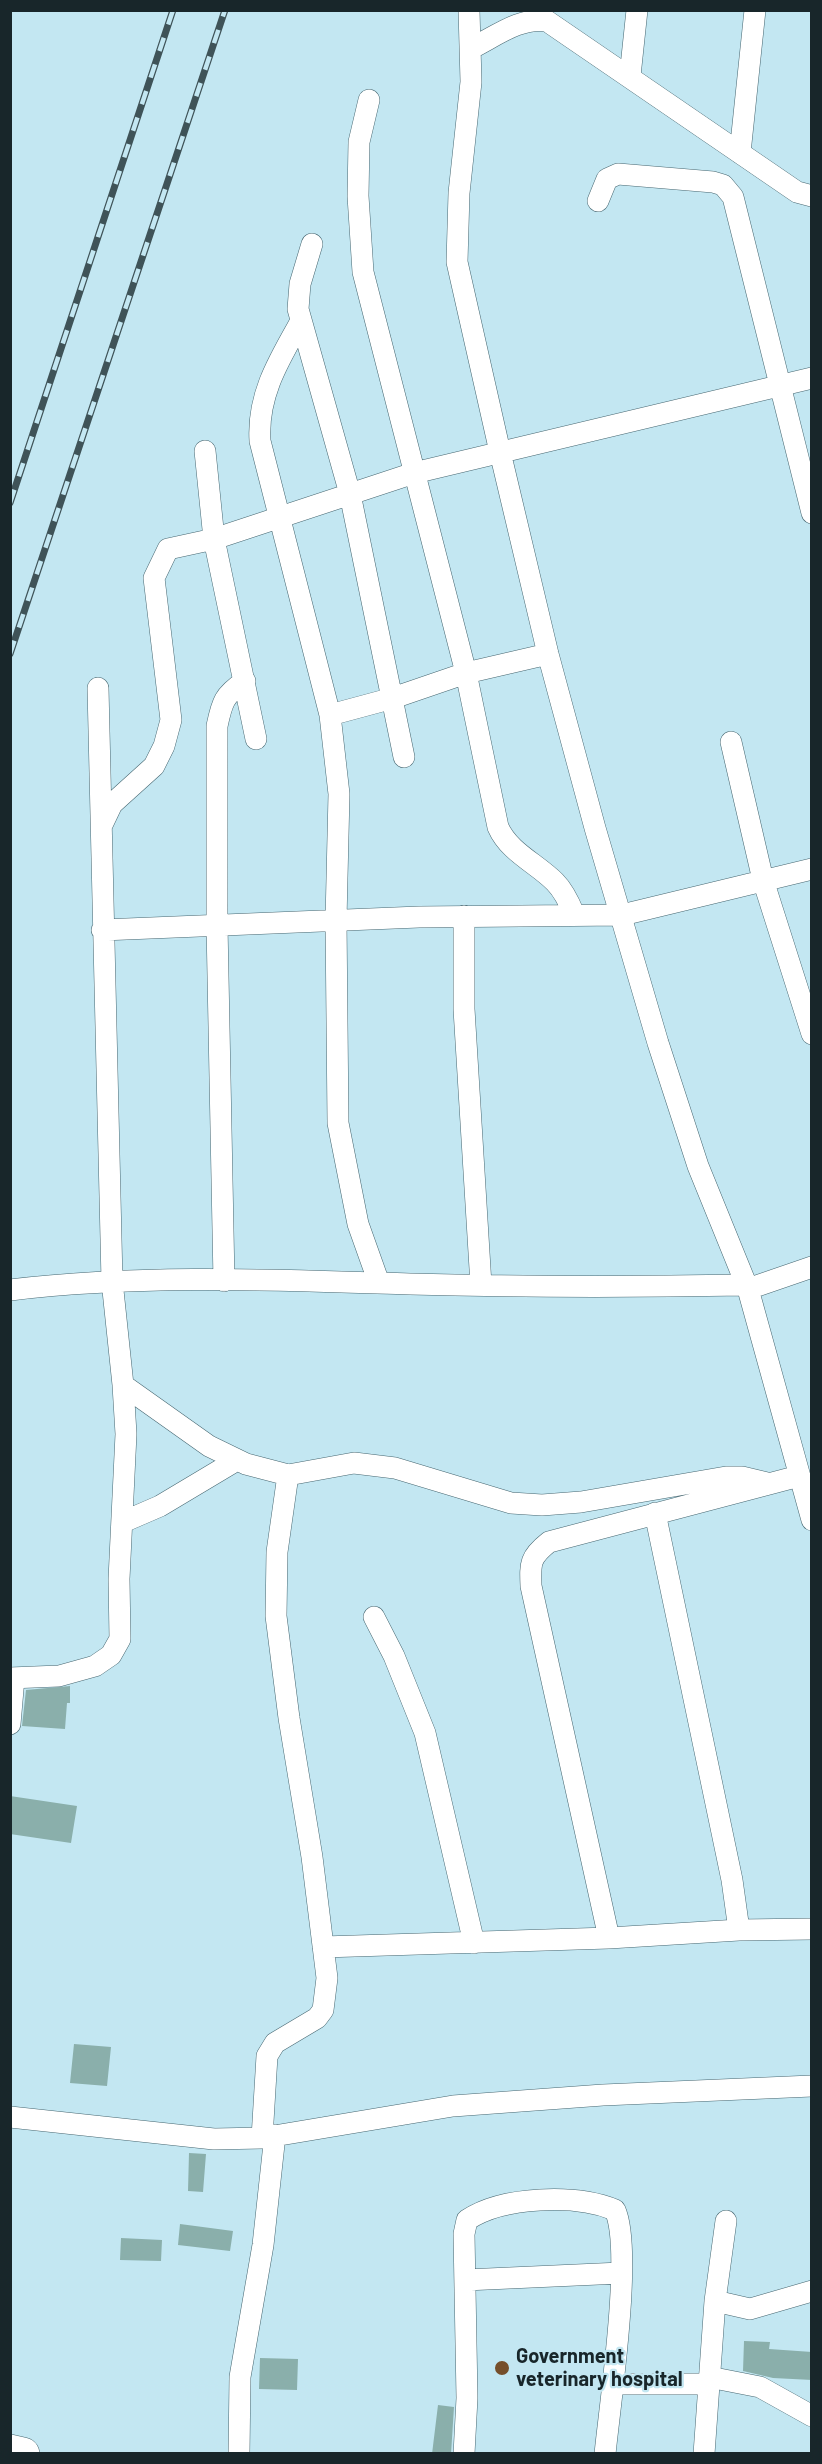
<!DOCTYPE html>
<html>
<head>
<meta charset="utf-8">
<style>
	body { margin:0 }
	#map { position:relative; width:822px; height:2464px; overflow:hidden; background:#c3e7f2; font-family:Barlow,sans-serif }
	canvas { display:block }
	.frame { position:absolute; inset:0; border:12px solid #18262a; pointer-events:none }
</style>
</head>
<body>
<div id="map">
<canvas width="822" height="2464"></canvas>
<div class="frame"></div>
</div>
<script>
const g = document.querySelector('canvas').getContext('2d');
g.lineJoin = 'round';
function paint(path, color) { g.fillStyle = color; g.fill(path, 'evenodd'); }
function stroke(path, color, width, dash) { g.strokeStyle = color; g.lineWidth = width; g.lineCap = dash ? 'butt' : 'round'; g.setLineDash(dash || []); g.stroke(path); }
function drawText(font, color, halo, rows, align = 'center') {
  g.font = font + ' Barlow,sans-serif'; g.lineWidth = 4.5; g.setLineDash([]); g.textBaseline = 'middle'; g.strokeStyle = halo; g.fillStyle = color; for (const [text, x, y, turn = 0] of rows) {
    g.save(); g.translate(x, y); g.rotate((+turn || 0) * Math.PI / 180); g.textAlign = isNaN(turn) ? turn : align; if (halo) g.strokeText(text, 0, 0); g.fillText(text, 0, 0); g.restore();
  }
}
const building = new Path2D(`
	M70,1686V1703H67L65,1729L22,1726L26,1690Z
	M10,1796L77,1806L71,1843L10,1834Z
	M74,2044L111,2047L107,2086L70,2083Z
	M189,2153L206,2154L203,2192L188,2191Z
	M180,2224L233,2231L230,2251L178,2245Z
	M121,2238L162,2240L161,2261L120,2260Z
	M744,2341L770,2342L769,2349L812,2352V2380L773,2378L743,2371Z
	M260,2358L298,2359L297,2390L259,2389Z
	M438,2405L454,2407L451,2454H432Z`);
const street = new Path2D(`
	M469,10L471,82L459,193L457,262L500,452L548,654L595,828L658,1043L698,1166L748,1289L812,1520
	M472,48C496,36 520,17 547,21L797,192L812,196
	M630,76L637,10
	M369,100L359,142L358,196L363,272L466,673L498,827C509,852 536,863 555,882C564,891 569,902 574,914
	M740,153L755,10
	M598,201L607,179L618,174L713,182L723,185L733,197L812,513
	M312,244L300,284L298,309L350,494L404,757
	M301,321C279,360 257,395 260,441L330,715L339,794L336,920L338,1123L358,1224L379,1283
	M205,451L214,539L256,739
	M98,688L112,1281L123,1385L209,1446L246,1464L288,1475L354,1463L395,1468L511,1503L542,1505L581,1502L726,1477H742L767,1483
	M330,715L393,698L466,673L548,654
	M731,742L763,880L812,1034
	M102,825L112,804L154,766L164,746L171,720L154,578L168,549L214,539L414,473L812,378
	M464,916V1009L481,1285
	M102,930L419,917L622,915L812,869
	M224,1281L217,925V726C222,702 224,695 245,681
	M748,1289L812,1267
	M10,1290C143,1274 277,1280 410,1284C522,1287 634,1287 746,1285
	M655,1513L732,1880L739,1930L812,1929
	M123,1522L160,1506L237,1460
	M374,1617L394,1656L425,1733L474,1943
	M10,1678L59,1676L95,1666L111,1655L120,1639L119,1579L126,1434L123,1385
	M10,1724L14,1678
	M609,1938L531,1586C530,1563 530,1557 549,1542L799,1476
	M323,1947L609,1938L739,1930
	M10,2117L214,2139L262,2138L453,2106L603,2095L812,2086
	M262,2138L267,2056L275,2043L317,2018L323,2010L327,1978L312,1857L289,1718L276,1616L277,1552L288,1475
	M465,2280L621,2273
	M715,2301L750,2309L812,2291
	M709,2377L760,2387L812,2416
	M612,2384H709
	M239,2454L240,2377L263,2245L275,2135
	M464,2454L467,2398L464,2234L467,2220C503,2196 576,2194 615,2210C633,2250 610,2403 605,2454
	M704,2454L715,2301L726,2221`);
const highway = new Path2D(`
	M10,2451L23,2454`);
const rail = new Path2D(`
	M10,503L173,10
	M10,654L225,10`);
const markers = [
	[502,2368,8,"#754f2b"]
];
const poiNames = [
	["Government",516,2356],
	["veterinary hospital",516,2379]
];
paint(building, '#8aafab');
stroke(street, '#476771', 22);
stroke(highway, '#476771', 34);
stroke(street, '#fff', 21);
stroke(highway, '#fff', 33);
stroke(rail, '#3f5358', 7);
stroke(rail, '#c3e7f2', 4.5, [14]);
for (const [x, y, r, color] of markers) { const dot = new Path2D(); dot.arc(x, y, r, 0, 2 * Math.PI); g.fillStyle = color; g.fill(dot); stroke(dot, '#c3e7f2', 2); }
drawText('bold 20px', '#18262a', '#c3e7f2', poiNames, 'left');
</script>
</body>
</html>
